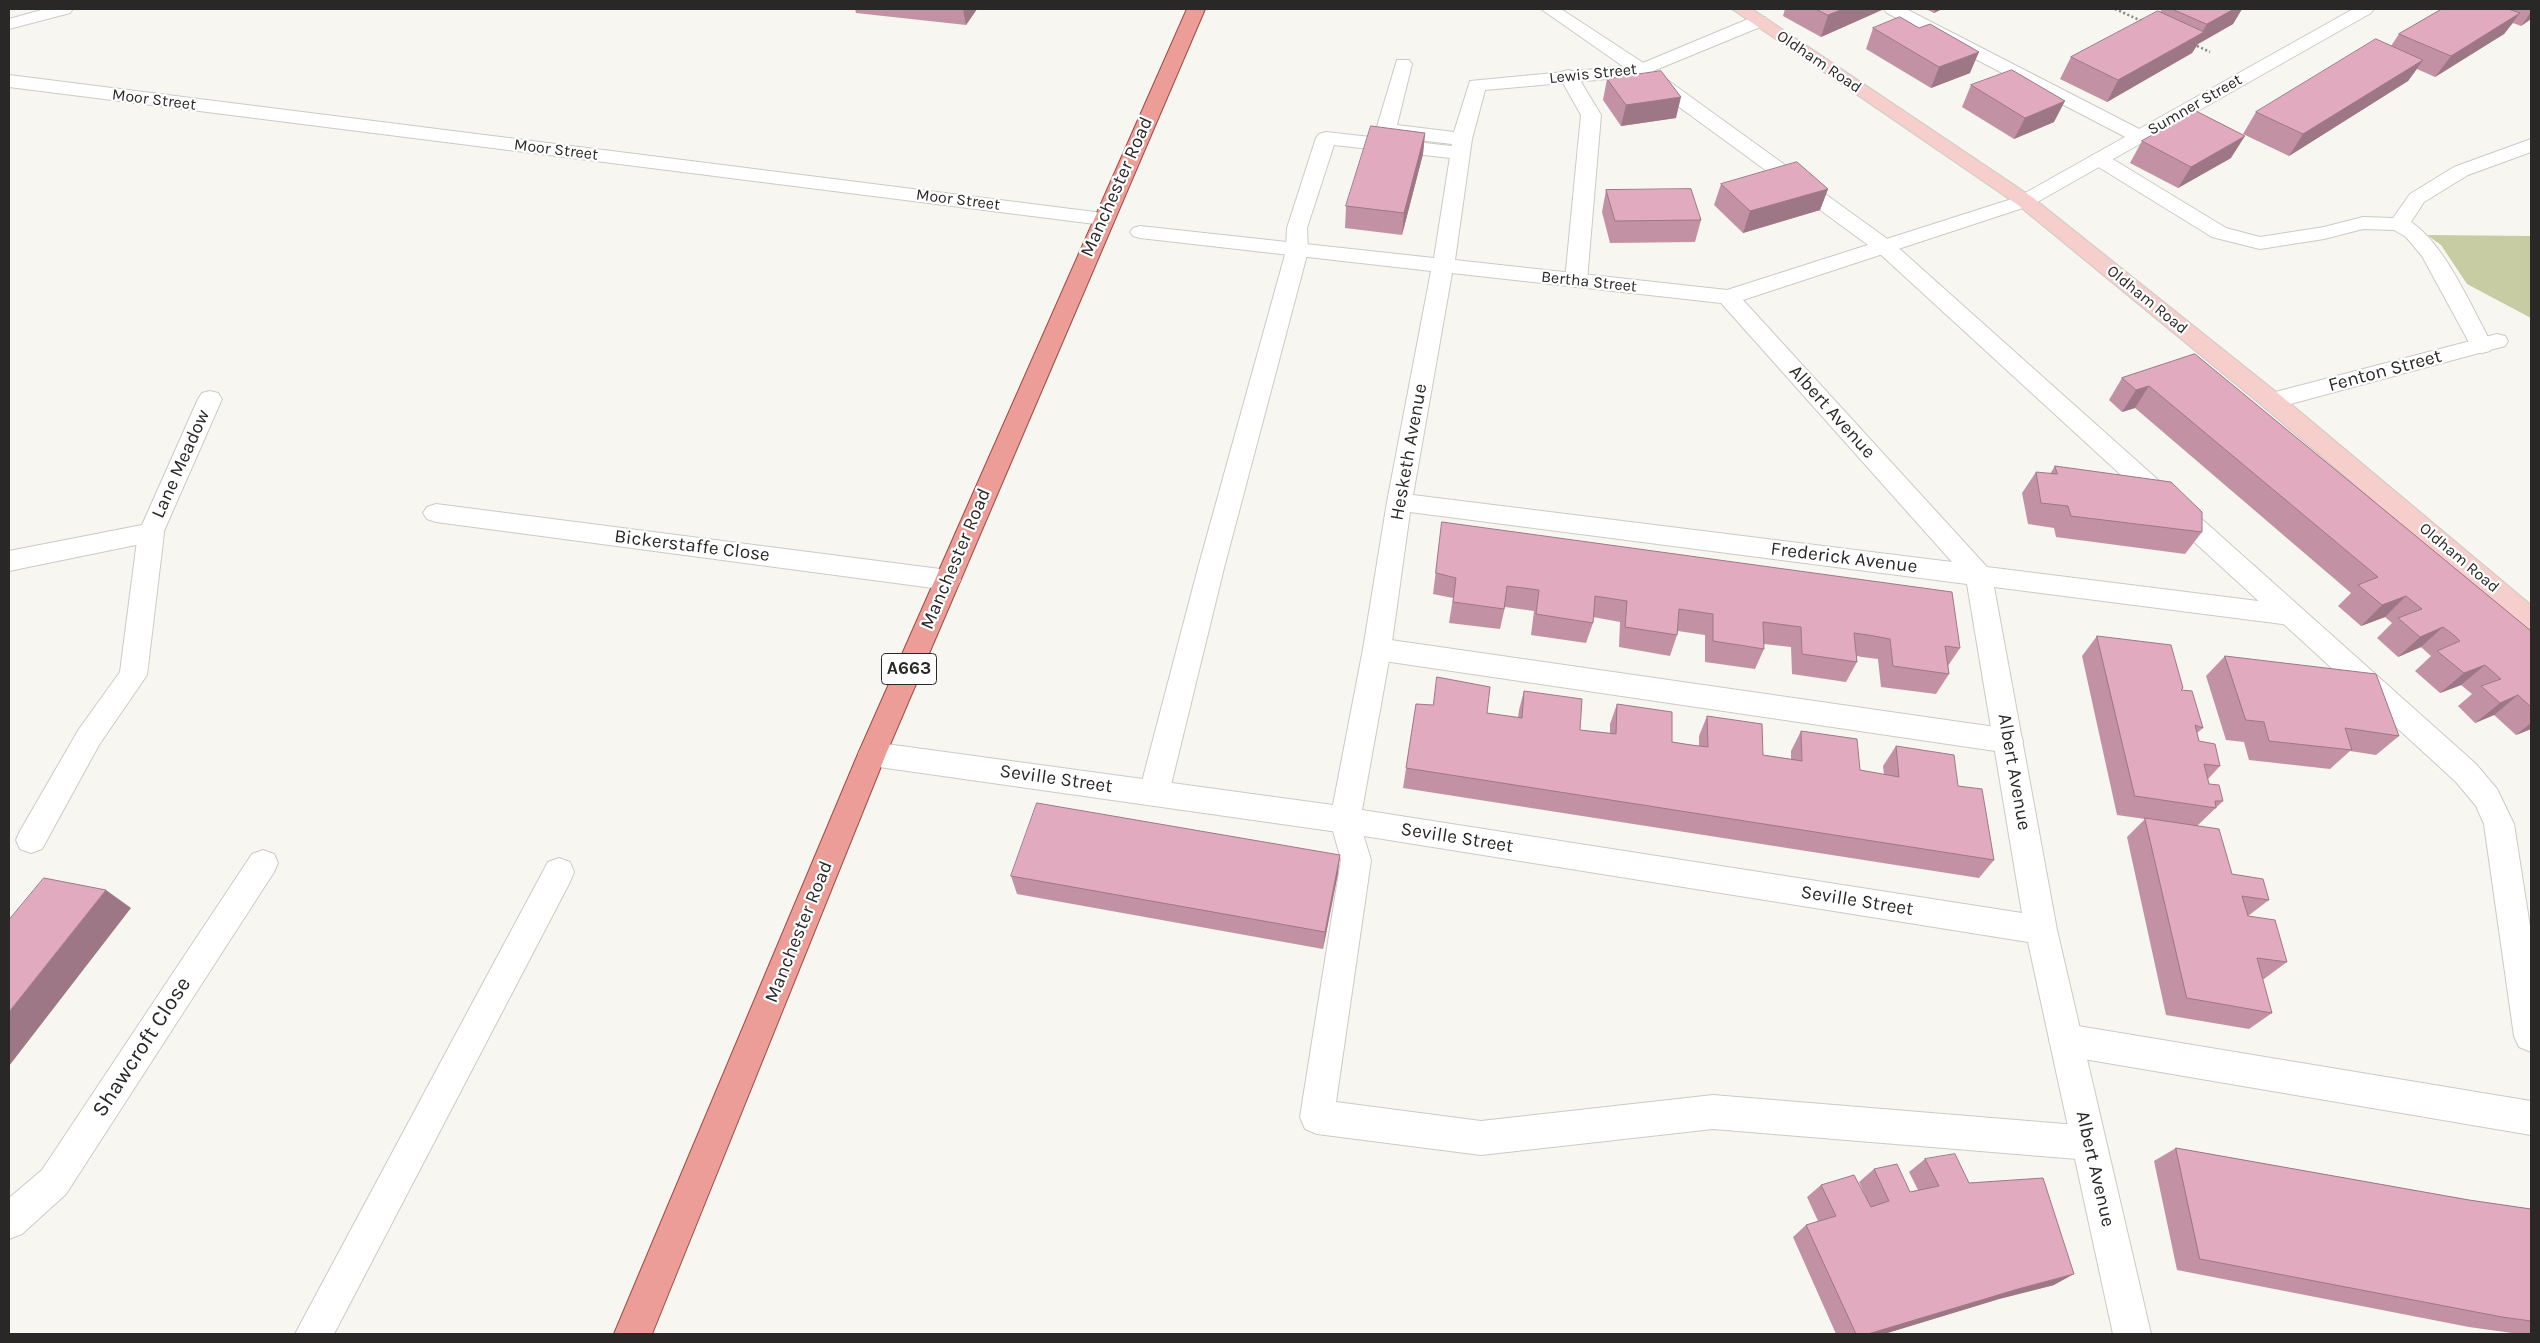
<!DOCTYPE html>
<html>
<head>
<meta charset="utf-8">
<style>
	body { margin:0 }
	#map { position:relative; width:2540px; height:1343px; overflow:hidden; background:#f8f6f0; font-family:Karla,sans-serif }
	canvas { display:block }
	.frame { position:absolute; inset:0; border:10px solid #292826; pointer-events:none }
</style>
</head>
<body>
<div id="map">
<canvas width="2540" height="1343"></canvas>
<div class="frame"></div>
</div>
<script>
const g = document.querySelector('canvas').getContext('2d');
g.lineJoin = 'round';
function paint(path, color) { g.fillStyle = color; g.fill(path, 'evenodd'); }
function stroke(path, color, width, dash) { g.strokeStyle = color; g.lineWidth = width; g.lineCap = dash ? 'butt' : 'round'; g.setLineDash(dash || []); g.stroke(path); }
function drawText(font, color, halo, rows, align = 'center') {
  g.font = font + ' Karla,sans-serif'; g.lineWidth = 4.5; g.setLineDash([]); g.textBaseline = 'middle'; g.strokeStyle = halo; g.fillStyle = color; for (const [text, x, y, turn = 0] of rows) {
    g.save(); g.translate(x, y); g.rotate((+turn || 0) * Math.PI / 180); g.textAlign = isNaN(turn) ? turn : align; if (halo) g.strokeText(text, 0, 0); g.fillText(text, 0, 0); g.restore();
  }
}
const green = new Path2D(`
	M2427,235L2531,236V318L2467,284L2441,245Z`);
const path = new Path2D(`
	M2115,9L2144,22
	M2193,44L2210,52`);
const lane = new Path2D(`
	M45,9H73L70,13L9,29V19Z
	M1541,9H1561L1648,66L1893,243L2476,764L2497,789L2514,824L2531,933V1052L2519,1047L2514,1036L2484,824L2476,806L2456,782L1879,253L1634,74Z
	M1884,9H1906L2147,133L2150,137L2147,141H2133L1887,13Z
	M1568,70L1575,72L1601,115L1587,280L1584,285L1576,287L1568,285L1565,280L1581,115L1559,76L1561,72Z
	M1326,132L1460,147L1467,149L1470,153L1467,157L1460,159L1334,145L1307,228L1308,251L1224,568L1169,793L1164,802L1154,805L1144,802L1139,793L1198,568L1286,251L1287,228L1316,138L1319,134Z
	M2531,139V152L2468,175L2424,202L2411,222C2446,245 2472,309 2493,346L2490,351L2482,353L2474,351L2471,346L2422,256L2406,237L2394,230L2363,229L2324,239L2260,249L2212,237L2092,163L2089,159L2092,155H2106L2226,228L2260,237L2324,227L2363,217L2393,218L2410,194L2454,167Z
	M151,524L160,526L164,533L147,675L99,745L42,849L31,853L20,849L16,840L20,831L79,729L120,672L138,533L142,526Z
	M1377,638L2009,729L2019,733L2023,741L2019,749L2009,753L1377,660L1367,657L1363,649L1367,641Z
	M1345,807L1356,811L1371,860L1336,1102L1481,1121L1713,1095L2089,1126L2101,1131L2106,1143L2101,1155L2089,1160L1713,1129L1481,1155L1317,1134L1305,1129L1300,1117L1341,860L1330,820L1334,811Z
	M559,858L570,862L574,872L570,882L334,1334H295L548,862Z
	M2066,1024L2531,1101V1135L2066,1056L2054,1051L2049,1040L2054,1029Z`);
const street = new Path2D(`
	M2353,9H2374L2371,13L2032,205L1743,300L1987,567L2290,605L2299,608L2303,615L2299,622L2290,625L1994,587L2057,930L2151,1334H2113L2028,942L1345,833L872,766L862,762L858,754L862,746L872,742L1333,805L1363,649L1387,502L1431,271L1140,238L1133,236L1130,232L1133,228L1140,226L1434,258L1452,144L1386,136L1379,134L1376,130L1397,60H1409L1412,64L1397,125L1454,132L1470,81L1638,65L1753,17H1765L1768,21L1765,25L1641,76L1485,90L1472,139L1455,260L1727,290L2018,197ZM1452,273L1721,303L1952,562L1413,495ZM1410,512L1967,584L2022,913L1362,810L1391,649Z
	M9,75L1103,213L1110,215L1113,219L1110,223L1103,225L9,87Z
	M2497,334L2505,336L2508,341L2505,346L2272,409L2264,407L2260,401L2264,395Z
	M210,391L218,393L222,399L160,540L9,571V551L142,525L198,399L202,393Z
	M436,504L948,570L957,573L961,580L957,587L948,590L436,522L427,519L423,513L427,507Z
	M263,850L274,854L278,863L274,872L66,1194L22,1234L9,1239V1198L42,1170L252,854Z`);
const secondary = new Path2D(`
	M1732,9H1752L2032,197L2280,395L2531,605V630L2522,627L2264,407L2018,205Z`);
const primary = new Path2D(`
	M1187,9H1205L886,754L652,1334H614L858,754Z`);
const wall = new Path2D(`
	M855,9H977L966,25L856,13Z
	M1785,9H1884L1821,37L1783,16Z
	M1926,9H1942L1934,13Z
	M2162,9H2242L2233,24L2198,44L2192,53L2107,102L2060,79L2071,57L2160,12Z
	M2442,9H2531V19L2521,26L2513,23L2504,34L2435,77L2417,69L2408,81L2289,156L2243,134L2256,112L2391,46L2399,34Z
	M1873,28L1970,73L1931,88L1866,49Z
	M1607,79L1676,118L1621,126L1603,100Z
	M1971,85L2054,122L2014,139L1962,107Z
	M1425,133L1423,154L1402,235L1345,228L1346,206Z
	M2142,141L2231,158L2178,188L2130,163Z
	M1721,184L1828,189L1820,210L1743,233L1714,205Z
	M1606,190L1701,220L1695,242L1610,243L1602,212Z
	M2195,354L2531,631V729L2516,735L2494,715L2475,723L2458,706L2472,694L2461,685L2440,693L2415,671L2431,656L2421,647L2398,657L2377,638L2392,623L2385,617L2361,626L2338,606L2351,593L2135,408L2122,412L2109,400L2122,378Z
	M2055,466L2202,532L2185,554L2056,537L2054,528L2028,524L2022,493L2036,472L2050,474Z
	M1442,522L1960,648L1948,666L1949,674L1936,694L1881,687L1878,659L1862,657L1857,656V662L1846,682L1792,674L1791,647L1764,644V649L1755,669L1705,662V635L1678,631L1677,635L1670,656L1619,647L1620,622L1593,617V623L1586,643L1531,635L1534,611L1505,607L1500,629L1449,623L1453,598L1433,594Z
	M2097,636L2182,690L2203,728L2197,733L2199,741L2220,766L2208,779L2209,784L2223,801L2197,826L2232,874L2269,900L2248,916L2287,962L2264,979H2262L2272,1013L2249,1029L2166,1015L2127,837L2145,819L2117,815L2082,656Z
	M2225,656L2399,736L2376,755L2350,751L2330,769L2249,760L2244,742L2226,740L2206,676Z
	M1524,691L1580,730L1610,733V724L1617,704L1672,742L1699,746V736L1707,716L1763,755L1791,759V751L1801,731L1860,770L1884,775L1883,766L1896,746L1958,786L1994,860L1979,878L1403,788L1416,704L1487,713L1518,718L1519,710Z
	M1338,873L1323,949L1017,894L1011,876Z
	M2176,1148L2469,1200L2531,1209V1334H2519L2469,1327L2177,1270L2154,1161Z
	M1925,1159L1969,1183L2054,1285L1999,1299L1884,1334H1836L1793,1237L1806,1225L1818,1221L1807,1197L1821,1185L1870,1207L1859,1182L1874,1169L1910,1192L1918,1190L1909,1172Z`);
const shadedWall = new Path2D(`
	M963,9H977L966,25Z
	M1843,9H1884L1821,37L1828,15Z
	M1936,9H1942L1934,13Z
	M2224,9H2242L2233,24L2198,44L2192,53L2107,102L2118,80L2201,34L2207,24Z
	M2531,12V19L2521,26Z
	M2520,13L2504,34L2435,77L2451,56Z
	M1979,52L1970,73L1931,88L1939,67Z
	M2423,60L2408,81L2289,156L2303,134Z
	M1681,97L1676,118L1621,126L1626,105Z
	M2065,101L2054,122L2014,139L2025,118Z
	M1425,133L1423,154L1402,235L1404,213Z
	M2245,136L2231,158L2178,188L2191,167Z
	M1828,189L1820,210L1743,233L1750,211Z
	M2149,386L2135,408L2122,412L2136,390Z
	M2406,596L2385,617L2361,626L2382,605Z
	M2443,627L2421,647L2398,657L2420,637Z
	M2485,665L2461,685L2440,693L2464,673Z
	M2518,695L2494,715L2475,723L2500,703Z
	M2531,723V729L2516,735Z
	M1340,855L1338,873L1323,949L1325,932Z
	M106,890L131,908L9,1066V1012Z
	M2074,1274L2054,1285L1999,1299L1884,1334H1868L2018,1289Z`);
const building = new Path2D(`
	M1816,9H1843L1828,15Z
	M2172,9H2234L2207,24Z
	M2442,9H2508L2520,13L2451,56L2399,34Z
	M2158,11L2204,32L2118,80L2071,57Z
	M1900,17L1919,28L1930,24L1979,52L1939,67L1873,28Z
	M2376,39L2423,60L2303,134L2256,112Z
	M2012,70L2065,101L2025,118L1971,85Z
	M1661,71L1681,97L1626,105L1607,79Z
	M2196,111L2245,136L2191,167L2142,141Z
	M1371,126L1425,133L1404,213L1346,206Z
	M1797,162L1828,189L1750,211L1721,184Z
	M1691,189L1701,220L1615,221L1606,190Z
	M2195,354L2531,631V707L2518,695L2500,703L2481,686L2501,679L2485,665L2464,673L2437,651L2460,641L2455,636L2443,627L2420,637L2398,618L2422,609L2406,596L2382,605L2358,585L2378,577L2149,386L2136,390L2122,378Z
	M2055,466L2171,482L2202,512V532L2071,516L2068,506L2041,503L2036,472L2057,474Z
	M1442,522L1952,592L1960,648L1945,646L1949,674L1893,666L1890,639L1874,636L1854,633L1857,662L1802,654L1801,627L1763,622L1764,649L1713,641V614L1679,609L1677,635L1625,627L1627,601L1595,596L1593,623L1536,614L1539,590L1507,586L1504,609L1453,602L1456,578L1436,573Z
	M2097,636L2171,645L2183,688L2181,690L2192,691L2203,728L2195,725L2199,741L2215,744L2220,766L2204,764L2209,784L2219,785L2223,801H2215L2216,808L2135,796Z
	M2225,656L2376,674L2399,736L2345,728L2352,750L2269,741L2264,722L2246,720Z
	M1437,677L1490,687L1487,713L1522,718L1524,691L1582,699L1580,730L1616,734L1617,704L1672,712V742L1691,745L1708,747L1707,716L1762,724L1763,755L1802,761L1801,731L1857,739L1860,770L1899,777L1896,746L1954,755L1958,786L1982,789L1994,860L1406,768L1416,704L1433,705Z
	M1037,803L1340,855L1325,932L1011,876Z
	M2145,818L2219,829L2232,874L2263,879L2269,900L2242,896L2248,916L2275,920L2287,962L2257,958L2272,1013L2187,998Z
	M44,878L106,890L9,1012V920Z
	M2176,1148L2469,1200L2531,1209V1321L2502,1317L2200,1259Z
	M1955,1154L1969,1183L2043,1178L2074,1274L2018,1289L1868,1334H1856L1806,1225L1836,1216L1821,1185L1854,1175L1871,1207L1889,1201L1874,1169L1897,1164L1910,1192L1939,1186L1925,1159Z`);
const farStreetnames = [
	["Oldham Road",1819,62,34],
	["Lewis Street",1593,74,-6],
	["Moor Street",154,100,7],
	["Sumner Street",2195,105,-30],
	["Moor Street",556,150,7],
	["Moor Street",958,200,7],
	["Bertha Street",1589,282,6],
	["Oldham Road",2147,300,39],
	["Oldham Road",2459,558,40]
];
const shields = [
	[909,669,55]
];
const shieldNames = [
	["A663",909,669]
];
const streetNames = [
	["Manchester Road",1117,187,-66],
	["Fenton Street",2385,371,-15],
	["Albert Avenue",1832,412,48],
	["Hesketh Avenue",1409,452,-80],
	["Lane Meadow",181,464,-66],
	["Bickerstaffe Close",692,546,7],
	["Frederick Avenue",1844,558,7],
	["Manchester Road",956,559,-67],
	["Albert Avenue",2014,772,80],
	["Seville Street",1056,779,8],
	["Seville Street",1457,838,9],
	["Seville Street",1857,901,9],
	["Manchester Road",799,932,-68],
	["Albert Avenue",2095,1169,77]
];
const nearStreetnames = [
	["Shawcroft Close",142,1047,-57]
];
paint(green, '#c7cca3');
stroke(lane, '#cccac4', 2);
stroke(street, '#cccac4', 2);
stroke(secondary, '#cccac4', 2);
stroke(primary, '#a04a42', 2);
stroke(path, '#888682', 2.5, [2, 2.5]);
paint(lane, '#fff');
paint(street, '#fff');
paint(secondary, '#f6cecb');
paint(primary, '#ec9d97');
paint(wall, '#c292a4');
paint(shadedWall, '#9e7786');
paint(building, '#e1aabf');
stroke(building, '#9e7786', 1);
drawText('16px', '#292826', '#fff', farStreetnames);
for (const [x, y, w] of shields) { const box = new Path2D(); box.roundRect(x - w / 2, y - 15.5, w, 31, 4); g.fillStyle = '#fff'; g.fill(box); stroke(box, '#292826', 1); }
drawText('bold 18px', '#292826', null, shieldNames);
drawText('19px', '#292826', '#fff', streetNames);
drawText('22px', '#292826', '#fff', nearStreetnames);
</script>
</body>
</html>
